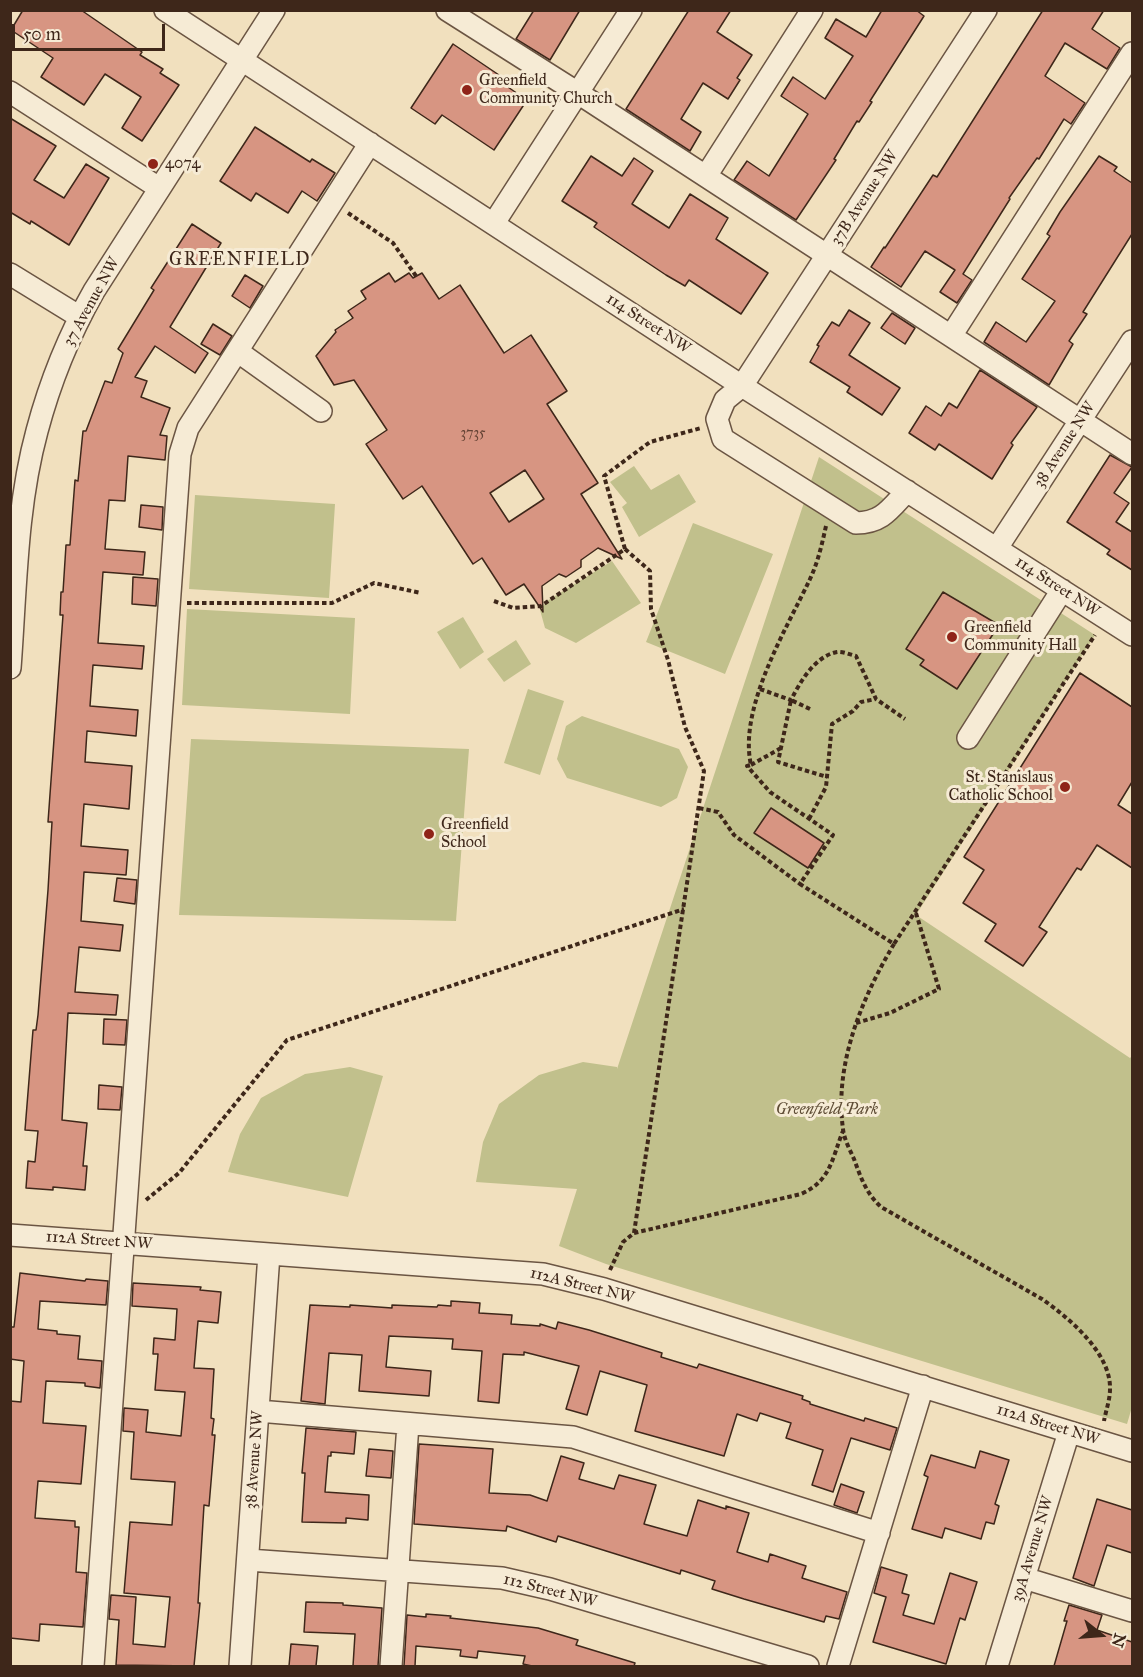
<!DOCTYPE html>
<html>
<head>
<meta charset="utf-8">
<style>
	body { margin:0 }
	#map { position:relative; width:1143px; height:1677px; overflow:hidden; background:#f1e0be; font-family:"IM FELL Great Primer",serif }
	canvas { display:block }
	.frame { position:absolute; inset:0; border:12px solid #3e271a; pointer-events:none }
	.north { position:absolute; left:1071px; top:1605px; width:60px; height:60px; -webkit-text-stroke:4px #f6ebd5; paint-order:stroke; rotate:107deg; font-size:16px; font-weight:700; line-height:24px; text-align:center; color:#3e271a }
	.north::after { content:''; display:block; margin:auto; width:21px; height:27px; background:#3e271a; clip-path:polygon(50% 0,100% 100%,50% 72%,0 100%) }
	.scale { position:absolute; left:12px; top:24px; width:153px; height:27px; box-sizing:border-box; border:3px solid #3e271a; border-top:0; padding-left:8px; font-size:18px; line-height:21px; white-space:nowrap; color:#3e271a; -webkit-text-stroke:4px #f6ebd5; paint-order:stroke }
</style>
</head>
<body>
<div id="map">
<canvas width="1143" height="1677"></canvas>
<div class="frame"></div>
<div class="north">N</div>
<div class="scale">50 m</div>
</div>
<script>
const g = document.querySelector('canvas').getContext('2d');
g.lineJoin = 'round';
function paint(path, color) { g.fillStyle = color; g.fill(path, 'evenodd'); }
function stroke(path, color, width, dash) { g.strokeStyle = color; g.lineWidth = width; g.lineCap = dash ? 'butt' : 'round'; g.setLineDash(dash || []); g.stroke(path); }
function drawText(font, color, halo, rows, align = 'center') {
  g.font = font + ' "IM FELL Great Primer",serif'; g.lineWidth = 6; g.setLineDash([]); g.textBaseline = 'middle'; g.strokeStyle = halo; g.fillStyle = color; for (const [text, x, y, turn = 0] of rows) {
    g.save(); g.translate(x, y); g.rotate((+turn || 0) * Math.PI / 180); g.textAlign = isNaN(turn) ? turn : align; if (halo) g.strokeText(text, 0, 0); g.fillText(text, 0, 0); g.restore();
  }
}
const green = new Path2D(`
	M819,457L1095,635L916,915L1130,1058L1132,1056V1407L1127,1424L606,1264L559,1246L577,1189L476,1182L483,1142L499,1104L539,1075L583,1062L617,1067V1069Z
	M634,466L651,490L679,474L696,502L639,537L622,507L627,503L610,482Z
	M195,495L335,504L329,598L189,589Z
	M693,523L773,554L725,674L646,642Z
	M612,561L641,603L576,643L545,628L540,610L547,601Z
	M187,609L355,618L350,714L182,705Z
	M463,617L484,652L460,669L437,632Z
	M516,640L531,664L504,682L487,659Z
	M528,689L564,701L540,775L504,763Z
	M582,716L679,749L688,767L677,798L661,807L567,778L557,759L566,726Z
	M191,739L469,749L456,921L179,915Z
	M350,1067L383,1076L348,1197L228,1172L240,1134L261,1098L305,1074Z`);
const building = new Path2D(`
	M23,10H81L142,52L140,55L163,69L160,73L179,85L142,141L122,128L141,97L105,74L84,105L41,77L53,58L11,30Z
	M534,10H580L550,60L516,39Z
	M689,10H731L717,32L752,55L737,78L740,80L728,99L703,83L681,119L701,132L690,151L626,109Z
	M882,10H916L924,16L870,101L872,102L859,122L857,121L834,159L836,160L796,220L734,180L747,161L769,176L808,114L781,96L793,77L825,99L853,56L825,38L836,19L866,37Z
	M1043,10H1104L1092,29L1120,48L1107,69L1065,43L1045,76L1085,103L1071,124L1064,119L1039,159L1037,158L1009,198L1010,199L963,274L972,280L957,303L940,292L955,270L925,251L901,287L871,267L884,247L885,248L933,175L937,177Z
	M453,44L499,75L496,79L527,100L494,150L442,115L435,124L411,108Z
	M10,118L56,146L34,180L64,198L86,164L109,178L69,245L31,221L30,224L10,212Z
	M255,127L310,162L312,159L335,173L317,201L302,191L288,213L256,193L251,201L220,181Z
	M591,156L622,176L634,158L653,171L632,204L669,228L690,194L728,218L716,239L768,273L741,314L689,280L685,286L666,275L594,227L597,223L562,201Z
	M1099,156L1117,167L1114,171L1132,183V234L1083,312L1087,314L1069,341L1073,344L1049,385L984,342L996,322L1026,342L1055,301L1022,279L1050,236L1047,234L1060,212Z
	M192,224L221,243L170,327L208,353L195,373L155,346L135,377L147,381L141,397L170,408L160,435L167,436L165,460L128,456L125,501L109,500L105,549L145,552L143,575L103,572L98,643L144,646L142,669L93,665L90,706L138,710L136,736L87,731L85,762L132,766L129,809L84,804L81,846L128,850L126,875L84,872L81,921L123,925L120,951L79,947L75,992L118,995L116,1015L68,1013L62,1120L87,1123L83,1166H87L85,1190L53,1187V1190L26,1188L28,1161L35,1162L38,1131L25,1130L33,1030H36L38,1015L48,890L52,822H48L63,615H60L61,592H63L66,545H70L75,480L78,481L83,431H86L105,381L112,383L123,353L118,349L154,290L151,288Z
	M389,273L395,282L409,273L413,278L422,273L439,299L460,285L504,353L531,335L567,391L547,404L598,483L581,494L622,559L598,548L581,560V567L566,577L559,574L542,586L543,612L524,584L506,595L482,558L473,564L422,486L403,499L366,444L387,430L354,380L334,385L316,356L336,332L335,330L353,318L348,311L366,299L361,291ZM525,470L544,499L509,522L490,493Z
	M245,275L263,286L250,308L232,296Z
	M849,310L870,323L849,355L900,388L882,415L847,392L850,387L810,362L819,346L817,345L832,322L839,326Z
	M892,313L915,328L905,344L881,328Z
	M213,324L232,336L220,355L201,344Z
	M980,370L1037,407L1011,443L1013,445L992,479L939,444L935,450L909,433L926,406L941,416L949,403L957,408Z
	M1110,455L1132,467L1114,493L1129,503L1116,522L1132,532V570L1107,554L1110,550L1067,522Z
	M141,505L163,507L162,530L139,527Z
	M133,577L158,579L156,606L132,604Z
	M943,592L999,625L957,689L920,665L924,660L906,649Z
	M1080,673L1132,707V782L1118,805L1132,814V868L1097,845L1081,870L1077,868L1039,927L1047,932L1023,966L985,941L996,924L963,903L984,870L964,857Z
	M771,808L824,843L808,868L754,833Z
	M117,878L137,880L135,904L114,901Z
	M104,1019L127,1020L125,1045L103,1044Z
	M99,1085L122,1087L120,1110L98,1109Z
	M20,1273L85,1281L86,1279L108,1281L106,1305L40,1301L38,1329L57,1331V1334L80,1336L78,1359L102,1361L100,1388L85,1386V1383L46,1381L43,1423L86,1426L84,1449L81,1484L38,1481L35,1518L75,1521V1527H79L76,1572L87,1573L83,1627L40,1624L39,1641L10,1638V1401L21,1402L24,1361L10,1359V1327H14Z
	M133,1283L201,1287L200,1290L221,1292L218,1323L198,1321L194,1368L214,1369L211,1418L214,1419L212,1435H215L209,1506L204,1505L198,1603H200L194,1666L116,1665L119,1620L109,1619L111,1595L136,1597L133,1644L165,1647L170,1597L124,1593L130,1522L172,1525L175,1482L131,1479L134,1432L123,1431L124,1408L148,1410L146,1432L181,1436L185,1392L155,1390L158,1354H153L154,1338L175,1340L177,1309L132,1306Z
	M451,1301L480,1303L479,1313L512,1315L511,1324L540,1326V1324L556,1329L558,1322L589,1330L662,1353L661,1357L697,1368L699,1364L803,1396L802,1399L810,1402V1404L864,1421L865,1418L897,1428L890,1450L851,1438L833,1492L812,1485L823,1450L786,1438L791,1423L760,1413L757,1421L737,1414L724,1456L635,1431L647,1385L600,1371L587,1415L566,1409L579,1366L524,1352V1355L503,1354L499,1403L478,1401L482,1351L452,1349L453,1339L389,1336L386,1367L431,1371L429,1396L359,1391L362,1355L329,1353L325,1404L301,1401L310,1305L350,1307V1305L392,1308V1305L437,1307L438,1305L451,1306Z
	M306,1428L356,1432L354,1454L331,1452V1456H328L325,1492L369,1495L368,1520L346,1518V1523L302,1522L305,1473H302Z
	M419,1444L493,1449L489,1493L530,1495L547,1501L561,1456L584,1463L579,1479L614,1489L619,1475L656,1485L644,1524L687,1536L698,1500L726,1509V1506L749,1513L737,1552L768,1562L770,1554L806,1566L802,1578L847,1592L839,1619L826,1616L824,1622L744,1599L712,1589L715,1581L681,1570L680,1574L558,1536L556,1542L507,1526L506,1531L414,1524Z
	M369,1449L393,1451L391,1478L366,1476Z
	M980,1451L1009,1460L995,1504L999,1506L994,1524L986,1522L981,1539L945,1528L942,1538L912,1529L928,1477L924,1475L931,1455L975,1468Z
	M841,1484L864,1492L857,1513L834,1505Z
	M1097,1499L1132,1510V1553L1107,1545L1094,1586L1073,1578Z
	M881,1567L907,1575L902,1593L909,1595L903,1615L934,1624L950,1573L977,1582L965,1620L960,1618L946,1664L873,1642L886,1597L874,1593Z
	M306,1602L343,1603V1605L382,1608L378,1666H353L355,1634L304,1632Z
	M1069,1605L1102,1615L1097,1630L1132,1642V1666H1054L1067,1621H1064Z
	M426,1614L451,1616L450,1618L538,1628L578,1640L576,1645L635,1663L634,1666H532L523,1664L525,1656L478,1651L477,1658L460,1656L461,1650L416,1646L415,1666H404L407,1615L426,1617Z
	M291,1644L318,1646L316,1666H289Z`);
const path = new Path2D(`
	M348,213L393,243L416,276
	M826,526C822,544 818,562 810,579C787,628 738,708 751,765L747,766L770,792L833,835L800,884L894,944L1095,635
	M625,549L650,571L651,609L668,660L685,727L704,771L634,1233
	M494,601L513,608L541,606L625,549L604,476L650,442L701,428
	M187,603H332L374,583L421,593
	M760,689L791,700C800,682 815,656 837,652C842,651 851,655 856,656L876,699L905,719
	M810,709L791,700L778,762L827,777
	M751,765L781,748
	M699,808L718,812L734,835L800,884
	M809,819L826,787L832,724L853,711L861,702L876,699
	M894,944C862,998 834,1064 843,1129C844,1139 850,1150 854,1159C861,1178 866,1193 881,1207L1042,1299C1069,1318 1111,1353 1110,1389C1110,1400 1106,1410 1104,1421
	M856,1023L890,1013L939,989L916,913
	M146,1200L179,1173L287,1040L684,909
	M610,1270L623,1242L634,1233L801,1194C831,1181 832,1158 843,1131`);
const minor = new Path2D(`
	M165,10L742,386L1132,635
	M447,10L578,93L1132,454
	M10,92L159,188
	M706,176L812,10
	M494,223L631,10
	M10,274L80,317
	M951,336L1132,53
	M237,351L321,411
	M907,491C890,509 882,523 856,523L723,439L717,419L725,400L742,386L986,10
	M997,548L1132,341
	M10,668C16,590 16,508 37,431C50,382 69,335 94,291L274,10
	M968,738L1062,590
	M10,1235L543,1274L604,1289L1132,1451
	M258,1411L573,1437L879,1533
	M248,1560L502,1578L550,1589L808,1666
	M1024,1578L1132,1611
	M93,1666L180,454L188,428L370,143
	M240,1666L269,1254
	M391,1666L408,1424
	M838,1666L923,1386
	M997,1666L1069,1432`);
const markers = [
	[467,90,6,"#8f2418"],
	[153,164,6,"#8f2418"],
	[952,637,6,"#8f2418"],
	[1065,787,6,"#8f2418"],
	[429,834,6,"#8f2418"]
];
const numberNames = [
	["3735",473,434]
];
const poiNames = [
	["Greenfield",479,81],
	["Community Church",479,99],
	["4074",165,164],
	["Greenfield",964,628],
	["Community Hall",964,646],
	["St. Stanislaus",1053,778,"right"],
	["Catholic School",1053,796,"right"],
	["Greenfield",441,825],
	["School",441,843]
];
const streetNames = [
	["37B Avenue NW",865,198,-57],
	["37 Avenue NW",92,302,-61],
	["114 Street NW",648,324,33],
	["38 Avenue NW",1065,445,-57],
	["114 Street NW",1057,587,33],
	["112A Street NW",99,1241,4],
	["112A Street NW",582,1286,14],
	["112A Street NW",1048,1425,17],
	["38 Avenue NW",255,1460,-86],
	["39A Avenue NW",1033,1549,-73],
	["112 Street NW",550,1591,14]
];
const parkNames = [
	["Greenfield Park",827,1110]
];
const neighbourhoodNames = [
	["GREENFIELD",240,261]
];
paint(green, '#c1c08c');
paint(building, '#d79582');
stroke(building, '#3e271a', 1.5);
stroke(minor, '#6b5543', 24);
stroke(path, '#3e271a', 4, [4.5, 3]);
stroke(minor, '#f6ebd5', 21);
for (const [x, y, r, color] of markers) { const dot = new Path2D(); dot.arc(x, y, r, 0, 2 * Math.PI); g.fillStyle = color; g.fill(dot); stroke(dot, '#f6ebd5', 2); }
drawText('14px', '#644234', null, numberNames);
drawText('16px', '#3e271a', '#f6ebd5', poiNames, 'left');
drawText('16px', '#3e271a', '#f6ebd5', streetNames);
drawText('italic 16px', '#5f4d36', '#f6ebd5', parkNames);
g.letterSpacing = '1.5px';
drawText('18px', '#3e271a', '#f6ebd5', neighbourhoodNames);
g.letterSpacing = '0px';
</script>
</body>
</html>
